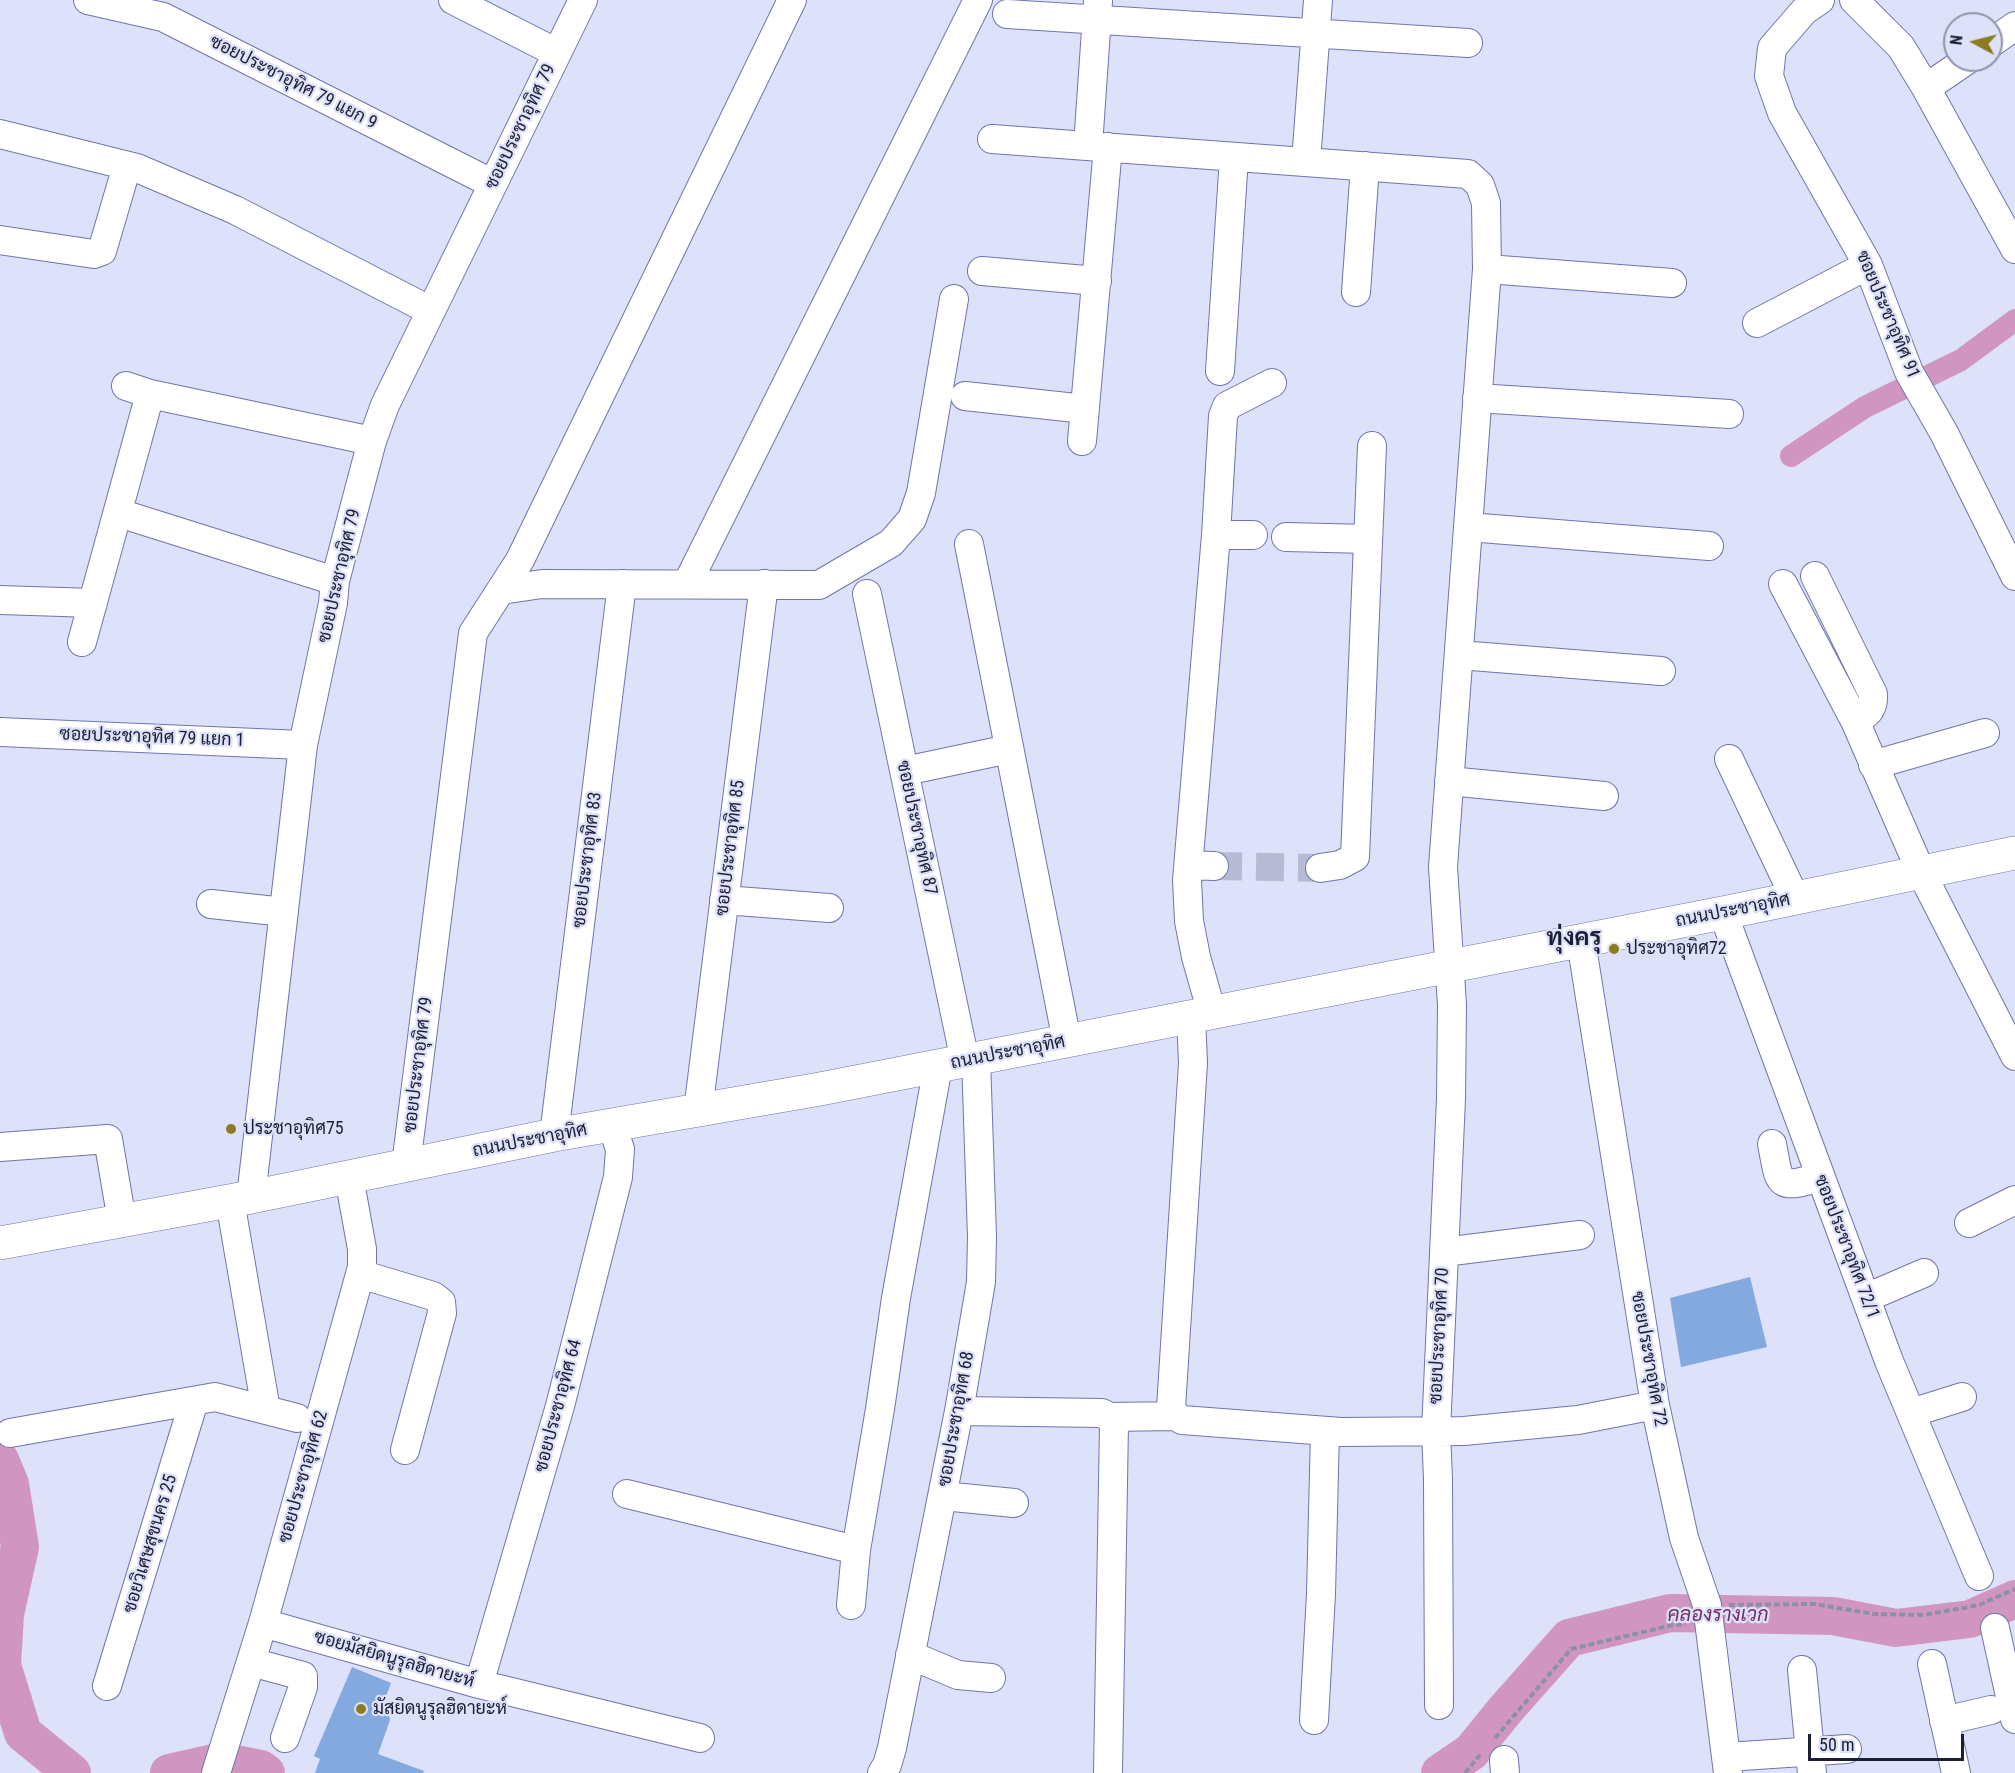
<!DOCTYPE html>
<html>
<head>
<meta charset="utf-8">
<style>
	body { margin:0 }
	#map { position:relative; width:2015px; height:1773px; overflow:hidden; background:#dde1f9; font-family:"Roboto Condensed",sans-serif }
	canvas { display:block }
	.north { position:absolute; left:1943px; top:12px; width:60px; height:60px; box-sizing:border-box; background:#dde1f9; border:2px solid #9093aa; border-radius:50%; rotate:277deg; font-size:16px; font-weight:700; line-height:24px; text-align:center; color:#1c1e34 }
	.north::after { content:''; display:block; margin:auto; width:21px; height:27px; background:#8c7b21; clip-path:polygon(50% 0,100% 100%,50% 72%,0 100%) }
	.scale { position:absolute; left:1808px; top:1734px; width:156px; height:27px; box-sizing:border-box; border:3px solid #1c1e34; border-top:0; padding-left:8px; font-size:18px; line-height:21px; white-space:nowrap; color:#1c1e34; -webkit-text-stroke:4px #dde1f9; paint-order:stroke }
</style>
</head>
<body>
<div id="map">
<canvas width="2015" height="1773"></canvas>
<div class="north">N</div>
<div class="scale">50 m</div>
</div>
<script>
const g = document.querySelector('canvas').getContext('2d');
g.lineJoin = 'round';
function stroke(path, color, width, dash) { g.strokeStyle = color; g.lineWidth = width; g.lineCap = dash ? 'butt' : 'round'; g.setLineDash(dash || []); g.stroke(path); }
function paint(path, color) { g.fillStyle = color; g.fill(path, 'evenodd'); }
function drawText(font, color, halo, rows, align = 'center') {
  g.font = font + ' "Roboto Condensed",Sarabun,sans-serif'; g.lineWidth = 4.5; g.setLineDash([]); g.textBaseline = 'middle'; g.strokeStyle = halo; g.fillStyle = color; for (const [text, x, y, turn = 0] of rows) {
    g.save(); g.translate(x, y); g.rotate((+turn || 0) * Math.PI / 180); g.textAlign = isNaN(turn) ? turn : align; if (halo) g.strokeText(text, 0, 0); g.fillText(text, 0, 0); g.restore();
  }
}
const canal = new Path2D(`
	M1791,456L1865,407L1961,360L2015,320`);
const river = new Path2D(`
	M0,1460L10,1484L20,1547L5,1614L2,1665L23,1733L72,1773
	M169,1773L222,1761L261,1769L266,1773
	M1440,1773L1471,1752L1506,1709L1569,1638L1670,1613L1833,1616L1896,1628L1970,1619L2015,1599`);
const building = new Path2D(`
	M1750,1277L1767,1347L1681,1367L1670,1298Z
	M352,1667L391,1683L385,1699L390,1720L378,1754L424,1771L423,1773H315L320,1759L314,1756Z`);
const minorTunnel = new Path2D(`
	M1214,866L1320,868`);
const path = new Path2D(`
	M1729,1605L1815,1604L1874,1614L1924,1615L1979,1605L2015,1589
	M1495,1738L1571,1649L1673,1625L1686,1624
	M1465,1773L1480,1755`);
const minor = new Path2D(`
	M88,0L163,17L493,184
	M453,0L557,53
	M1820,0L1804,11L1772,48L1769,76L1782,113L1868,265L1909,372L1944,433L2015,576
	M1854,0L1901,47L1926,88L2015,249
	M1007,14L1468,43
	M1991,43L2015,26
	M1926,88L1967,60
	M0,134L137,168L235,210L431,311
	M992,139L1468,174L1480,185L1486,203L1487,269L1443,867L1452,1005L1451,1099L1436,1431L1438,1479L1439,1705
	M1088,146L1098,1
	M1306,162L1318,0
	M0,240L94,254L102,251L127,166
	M1487,269L1672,283
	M982,271L1097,281
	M1356,292L1365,166
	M1757,323L1868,265
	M1220,371L1234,157
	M126,386L150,394L372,441
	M965,396L1085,409
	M1477,398L1729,414
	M1082,441L1108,147
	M119,513L335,581
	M1468,527L1709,546
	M1216,535H1253
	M1286,537L1368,539
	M969,544L1067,1041
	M1815,576L1873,694C1874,709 1868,714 1855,721
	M687,584L978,0
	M1783,584L1855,721L1921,872L2015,1056
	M501,590L542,584L819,585L891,543L912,519L921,493L954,299
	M867,594L965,1061
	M0,600L93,603
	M82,642L150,394
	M1459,655L1661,671
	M0,732L303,745
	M1729,759L1795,898
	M1873,765L1985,733
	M905,771L1009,749
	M1449,781L1604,796
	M1189,865L1214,866
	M1320,868L1340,865L1355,857L1372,446
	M724,900L829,908
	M211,904L284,912
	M1723,913L1889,1361L1979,1576
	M1581,941L1655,1405L1684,1538L1707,1605L1728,1773
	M1212,1013L1196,957L1189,921L1187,880L1216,535L1223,416L1227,406L1272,383
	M1191,1017L1193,1063L1171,1408L1176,1416L1182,1420L1341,1432L1464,1431L1578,1420L1655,1405
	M698,1111L764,584
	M554,1135L622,584
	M1772,1144C1780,1185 1776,1190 1820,1177
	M0,1147L108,1139L122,1221
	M406,1165L473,633L520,560L792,0
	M251,1197L303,745L333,603L335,581L372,441L385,405L583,0
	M230,1201L266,1410
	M1969,1223L2015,1200
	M1444,1252L1580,1235
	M360,1274L433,1296L441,1302L442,1313L405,1450
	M1866,1298L1924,1273
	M959,1411L1102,1413L1109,1417L1114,1424L1108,1773
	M1911,1413L1962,1397
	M1109,1417L1176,1416
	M10,1433L215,1397L297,1418
	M627,1494L856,1550
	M943,1496L1014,1503
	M851,1605L856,1550L880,1409L896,1298L938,1066
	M263,1623L479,1684L700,1738
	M1995,1628L2015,1719
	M910,1655L958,1675L991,1678
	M251,1662L303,1676V1687L285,1738
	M1932,1664L1956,1773
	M1802,1670L1812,1773
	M479,1684L560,1406L618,1177L620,1149L612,1126
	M107,1686L194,1401
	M1314,1720L1321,1594L1325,1431
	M1944,1721L1991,1710
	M1727,1757L1847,1749
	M1504,1760L1505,1773
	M216,1773L263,1623L362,1267V1249L349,1177
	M882,1773L887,1765L892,1748L959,1411L981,1282L982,1237L976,1059`);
const major = new Path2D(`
	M0,1243L251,1197L554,1135L820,1089L1728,912L2015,853`);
const markers = [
	[1614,949,6,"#8c7b21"],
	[231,1129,6,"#8c7b21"],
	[361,1709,6,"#8c7b21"]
];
const streetNames = [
	["ซอยประชาอุทิศ 79 แยก 9",293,83,27],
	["ซอยประชาอุทิศ 79",521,127,-64],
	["ซอยประชาอุทิศ 91",1887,315,67],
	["ซอยประชาอุทิศ 79",340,576,-77],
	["ซอยประชาอุทิศ 79 แยก 1",152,738,2],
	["ซอยประชาอุทิศ 87",916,828,78],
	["ซอยประชาอุทิศ 85",731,848,-83],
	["ซอยประชาอุทิศ 83",588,860,-83],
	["ถนนประชาอุทิศ",1733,911,-11],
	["ถนนประชาอุทิศ",1008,1053,-11],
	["ซอยประชาอุทิศ 79",419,1065,-83],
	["ถนนประชาอุทิศ",530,1141,-11],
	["ซอยประชาอุทิศ 72/1",1846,1247,69],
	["ซอยประชาอุทิศ 70",1440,1336,-87],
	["ซอยประชาอุทิศ 72",1648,1359,80],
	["ซอยประชาอุทิศ 64",559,1406,-75],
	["ซอยประชาอุทิศ 68",957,1419,-80],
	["ซอยประชาอุทิศ 62",304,1477,-74],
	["ซอยวิเศษสุขนคร 25",151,1544,-73],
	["ซอยมัสยิดนูรุลฮิดายะห์",394,1660,16]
];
const poiNames = [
	["ประชาอุทิศ72",1626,949],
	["ประชาอุทิศ75",243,1129],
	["มัสยิดนูรุลฮิดายะห์",373,1709]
];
const waterNames = [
	["คลองรางเวก",1718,1616]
];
const districtNames = [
	["ทุ่งครุ",1574,939]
];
stroke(canal, '#d196bf', 22);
stroke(river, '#d196bf', 38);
paint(building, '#84a9df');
stroke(minorTunnel, '#b6bad2', 28, [28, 14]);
stroke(minor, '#6f75ac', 30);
stroke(major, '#6f75ac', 34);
stroke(path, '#8c90a7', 4, [6, 3]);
stroke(minor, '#fff', 28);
stroke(major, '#fff', 33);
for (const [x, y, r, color] of markers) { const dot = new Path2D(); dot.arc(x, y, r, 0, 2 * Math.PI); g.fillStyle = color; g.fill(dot); stroke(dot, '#dde1f9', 2); }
drawText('18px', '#1c1e34', '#dde1f9', streetNames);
drawText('18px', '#1c1e34', '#dde1f9', poiNames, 'left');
drawText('italic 20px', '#762f64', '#dde1f9', waterNames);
drawText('bold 24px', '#1c1e34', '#dde1f9', districtNames);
</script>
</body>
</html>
